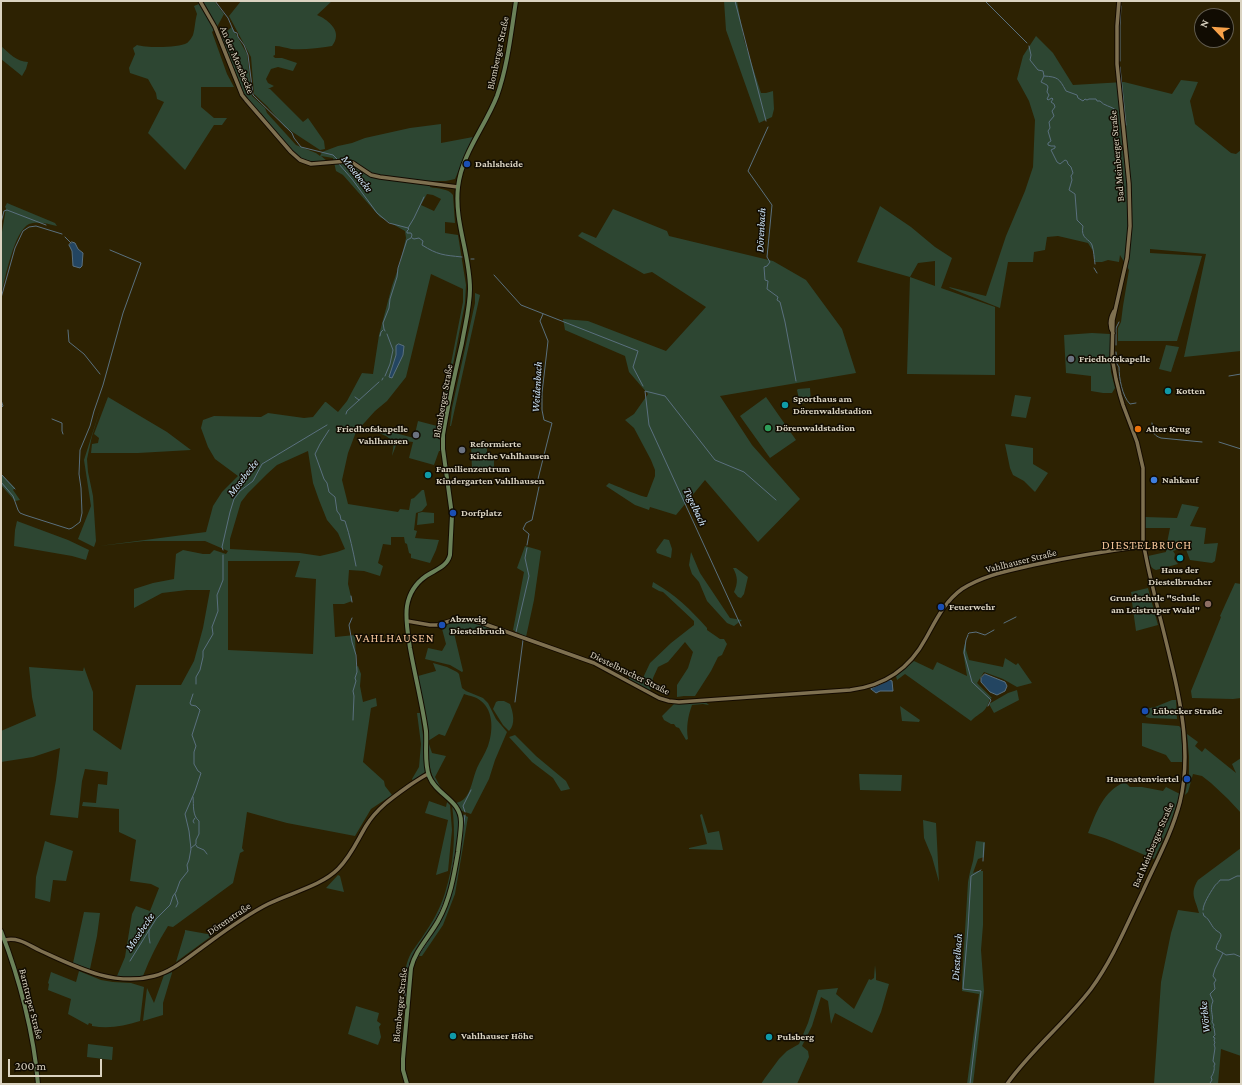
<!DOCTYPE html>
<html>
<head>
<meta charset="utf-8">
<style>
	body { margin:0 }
	#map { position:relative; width:1242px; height:1085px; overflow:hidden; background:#2d2202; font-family:"Crimson Pro",serif }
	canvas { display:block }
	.frame { position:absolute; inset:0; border:2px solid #dad3c1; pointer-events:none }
	.north { position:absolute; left:1194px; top:8px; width:40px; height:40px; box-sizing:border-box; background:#110c02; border:1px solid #615c4e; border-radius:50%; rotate:295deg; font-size:11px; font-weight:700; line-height:16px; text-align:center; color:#dad3c1 }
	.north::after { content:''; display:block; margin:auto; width:14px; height:18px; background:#f7a149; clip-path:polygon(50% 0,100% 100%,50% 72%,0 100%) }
	.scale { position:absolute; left:8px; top:1059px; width:94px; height:18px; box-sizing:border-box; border:2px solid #dad3c1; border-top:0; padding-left:5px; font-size:12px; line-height:14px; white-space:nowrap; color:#dad3c1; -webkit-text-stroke:3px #110c02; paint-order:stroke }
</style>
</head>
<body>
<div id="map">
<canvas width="1242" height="1085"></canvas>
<div class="frame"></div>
<div class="north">N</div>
<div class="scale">200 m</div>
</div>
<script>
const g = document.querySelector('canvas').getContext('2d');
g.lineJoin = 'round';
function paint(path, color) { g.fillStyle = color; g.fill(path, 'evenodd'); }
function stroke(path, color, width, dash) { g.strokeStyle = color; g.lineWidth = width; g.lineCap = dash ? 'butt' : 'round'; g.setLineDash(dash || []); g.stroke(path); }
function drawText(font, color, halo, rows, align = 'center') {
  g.font = font + ' "Crimson Pro",serif'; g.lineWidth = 3; g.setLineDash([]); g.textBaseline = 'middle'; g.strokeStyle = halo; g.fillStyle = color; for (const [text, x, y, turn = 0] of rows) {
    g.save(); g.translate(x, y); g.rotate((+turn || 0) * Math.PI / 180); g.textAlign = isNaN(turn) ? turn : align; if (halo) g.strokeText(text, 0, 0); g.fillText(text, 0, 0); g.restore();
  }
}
const green = new Path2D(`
	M197,1H214L224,14L217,27L212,32L227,74L234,87H201V107L214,118H227L222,125H214L185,170L148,133L164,102L157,99L156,93L148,79L130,73L129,68L135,54L133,48L137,45C146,48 179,48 187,43C189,42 192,37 193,35C195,29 195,20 197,14L194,6L199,4Z
	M241,1H332L317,15C325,18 337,27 336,36C336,40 334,43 332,46C319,48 304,50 291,49C286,48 281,46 275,46V55L273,56L275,58H282L297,63L293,71L278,67L271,69L266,79L268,83L274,86L268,89H270L303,122L308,118L324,141L325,149L320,150L285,127L267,106L254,94L251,57L229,16Z
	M724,1H737L744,40L761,93H766L773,91L774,109L772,117L759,123L726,30Z
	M232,27L247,54L252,96L265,108L267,113L296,145L316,153L320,156L322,152L338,146L352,143L365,138L410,128L441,124V143L473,137L455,179L446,181H431L430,187C438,189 448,188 453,195L455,223L445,222V233L458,235L466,285L465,303L446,400L444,399L463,302V289L431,274L406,377L387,401L375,411L356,432L348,453L342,480L348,504L398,512L400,509L409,510L411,499L414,498L422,490H424L427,505L422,511L416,513L414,530L417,531L415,538L439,540L436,550L430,563L411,558V554L409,553L407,544L405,543L404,537H391V545L383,544L378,563L383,566L380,576L364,571L349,570L348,584L352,601L344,604H333L335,637L355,635L356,667L358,666L361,674L360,686L363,702L376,698L377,706L371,708L363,762L384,781L385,786L392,795L371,809L355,836L287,823L247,812L242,848L244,851L240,853L233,883L173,927L168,926C158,942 150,958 143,976L130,978L117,976L125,957L132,914L136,906L150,911L159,888L151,884L130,881L136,840L119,832V809L82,806L83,802L96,803L98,784L107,785L108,772L85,769L82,781L78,818L50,815L56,780L60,748L33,757L1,762V731L36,716L32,697L29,667L83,671L84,667L93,692V730L121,750L136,685H181L194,661L203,628L210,590H187L162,593L134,608V589L153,583L174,579L176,554L183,550L203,554H210L214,550L226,554L228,551L205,541H144L99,546L206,532L213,506L222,492L238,476L215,459L208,447L201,428L203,420L214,416L261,417L268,413L304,418L313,417L325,402H326L338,412L347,401L362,373L373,374L379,335L392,286L400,263L406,238L405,231L380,217L343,175L336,171L333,158L321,156L327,161C319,161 313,162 305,160C290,155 271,126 261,113L256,111L250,102L243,94L238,79L220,36L224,28L227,31ZM427,194L433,195L441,199L434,211L421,205ZM308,451L313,483L319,500L327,520L338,533L345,549L337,552L320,556L300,553L230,549V539L241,502L248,493L267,474L277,465ZM228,561H300L295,577L316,579L313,654L228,650Z
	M1036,36L1053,53L1073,85L1124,82L1172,94L1181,80L1198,82L1190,101L1195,124L1231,153L1236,154L1241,150V351L1184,357L1206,254L1150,249V253L1202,256L1177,341H1118V328L1121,322L1123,306L1129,270L1120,255L1119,262L1108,260L1102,262H1095L1093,251L1088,243L1058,236L1047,237L1045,250L1034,252L1033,262H1008L1000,308L950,288L949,287L986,296L1006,236L1025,191L1033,167L1035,120L1029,101L1017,79L1023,56Z
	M1,46C9,53 17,62 28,62L26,69L22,76L1,59Z
	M7,203L55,223L57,226C49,224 37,221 29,224C14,231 5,279 1,295V238L6,208L5,207Z
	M880,206L911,227L935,247L952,258L941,288L995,307V375L907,374L910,277L857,262ZM935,261V286L910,277L918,263Z
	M613,209L667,231L669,236L773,261L806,280L842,329L856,373L720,396L752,445L800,499L758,542L705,480L676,515L650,507L649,510L635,505L606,486L609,483C617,486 641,497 647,497L655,476V470L651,460L634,428L625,420L634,414L648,394L629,372L625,356L565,330L563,319L588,321L666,351L706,307L652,272L644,274L578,236L582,232L596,238Z
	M475,293L480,295L451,426H450L452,408L475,303Z
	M1092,333L1110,334V353L1111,372L1115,388L1112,393H1103L1091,391V376L1066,373L1064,335Z
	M1166,345L1179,347L1171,372L1159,369Z
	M810,388L811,402L800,404L797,390L798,389Z
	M1015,395L1031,397L1026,418L1011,416Z
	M108,397L167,432L191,450L138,453H91L92,444L98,443L99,438L94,434Z
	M766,397L796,440L770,458L740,416Z
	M103,400L92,436L87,459L88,472L93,496L96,541L94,547L78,539L91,506L84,460Z
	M418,421L441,427L440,439L441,451H439L434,465L409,458L413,442L398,440L392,456L394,442L386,436L379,433L380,429L414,438Z
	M1005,444L1033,448V464L1048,473L1035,492L1024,481L1013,475L1010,468Z
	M471,445L487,447V455L494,457V472L472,469Z
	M1,474L15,488L13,490L20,500L15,501L1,485Z
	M1182,504L1199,507L1190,526L1206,528L1204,544L1218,543L1215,561L1212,563L1190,560L1185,547L1173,551L1175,554L1174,559L1178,564L1156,570C1149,568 1150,561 1148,556L1166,552V543H1167L1170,528H1145V517L1177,518Z
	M422,512L434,513V523L417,525L418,513Z
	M17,521L68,540L89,550L86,560L72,556L14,546L15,530Z
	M664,539L669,540L672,549L671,558L657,553L656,550Z
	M525,546L539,550L541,551L534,600L526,637L513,630L524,572L517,568Z
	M691,552L700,573L730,618L742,620L734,626L727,623L707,601L699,582L692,574L689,565Z
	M733,568H736L748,577L744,594L741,598L738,597L734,592C738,583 738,577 733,568Z
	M653,582C676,595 690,609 707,628V630L720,639H724L727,644L722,655L718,657L711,671L695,696H684L677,697V685L688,668L693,652L685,642L668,662L658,667L653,678L650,691L632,682L629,679V674L642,680L650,663L671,643L694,625V621L663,592L659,591L652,587Z
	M1235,583L1241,584V698L1233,699L1192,698L1191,691L1221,617L1220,616Z
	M1148,588L1158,625L1136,631L1132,602L1133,601L1131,592Z
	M458,621L471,622L492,628V632L454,633L463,671L462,672L450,665L425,659L428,648L442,651L446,644L441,625Z
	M966,640V650L969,660L1003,667L1005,658L1016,665L1018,663L1032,683L1017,687L1003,679L984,672L977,683L992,698L990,699C985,714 981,711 971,721L905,674L897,680L896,676L914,661L933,670L937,662L967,676L963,651Z
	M433,663L447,667L457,672L459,674L462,688L466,691L483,698L488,703L496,719L507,732L495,760L489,779L471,814L462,811L456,803C459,802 462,801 464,799C471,793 473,777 477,768C480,761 485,754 488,746C493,732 494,711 481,701C477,697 470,696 464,694L445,736L439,734L428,741L418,676L436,671Z
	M1017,690L1019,700L994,713L989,704L1008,693Z
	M1172,700H1176L1177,719L1149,718L1146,717L1145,709L1155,707Z
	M498,701H504L510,704C513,712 516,724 509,731L503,725L493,709L496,702Z
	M704,701L709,705L703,704L692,705C688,716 686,727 688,739L686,740L679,728L676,727L674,724H671L664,720L662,716L674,704Z
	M900,706L920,720L919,722L902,721Z
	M417,713H420L424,742L425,772L413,781L412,779L419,767L421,744Z
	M1142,723L1179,726L1181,728L1183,762H1171L1166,755L1142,746Z
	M1187,734L1198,742L1195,746L1202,752L1205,748L1236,773L1232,764L1241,758V813L1228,799L1211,783L1202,776L1193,774L1188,792L1185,795L1189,773V757Z
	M515,735L536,756L566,781L570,789L561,791L553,778L532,762L509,737Z
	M429,744L432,753L446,756L435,777L442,790C430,780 427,758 429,744Z
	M859,774L902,775L901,791L860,790Z
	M1125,782L1130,787H1142L1163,791L1166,787L1180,794L1169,827L1154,859C1132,850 1111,839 1088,833C1096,813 1103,791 1125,782Z
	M429,801L446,807L447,802L450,805L452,830L448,871L436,875L448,820L425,813Z
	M452,805L455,807L460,818L459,835L452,881L441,912L410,965L406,998C401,991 405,968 408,960C411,951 418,944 423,936C432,923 440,909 445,893C454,865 456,833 452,805Z
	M462,814L468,817L455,894L443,925L422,956H419L416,962L415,961L451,894Z
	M702,814L708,833L719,831L723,850L689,849V848L707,844L700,815Z
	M923,820L936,823L939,882L932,857L924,838Z
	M45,841L73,851L66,881L53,880L50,902L35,898L36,877Z
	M976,841L985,842L984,857L978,859L973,873L978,871H983V925L981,950L984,991L973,1084H967L979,994L962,991V980L968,882L970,872L973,861Z
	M1241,848V1056L1221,1049L1218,1084H1154L1161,982L1171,933L1178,910L1199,913C1196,900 1189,894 1198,880Z
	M338,875L340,876L344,892L326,888Z
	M84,912L100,913L97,936L90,969L73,963Z
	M185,930L213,935L176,962L185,932Z
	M875,965L876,974V980L889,984L881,1012L872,1033L835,1013L831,1024L828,1001L821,997L812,1026L802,1046L808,1051L809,1057L797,1084H761L765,1078L779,1059L787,1051L799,1044L808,1023L818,990L838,988L836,994L854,1009L869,979L871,980L874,978Z
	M79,971L101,980L113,982L131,983L144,987L140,1021C124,1026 109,1029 92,1026V1024L89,1023L88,1025L68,1014L71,999L48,990L49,984L48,983L51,972L76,982Z
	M172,972V973L163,1003V1015L143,1021L147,988L154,1003L164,975Z
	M356,1006L379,1013L377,1021L381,1024L379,1027L381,1037L378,1045L348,1034Z
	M88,1044L113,1047L112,1060L87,1057Z`);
const water = new Path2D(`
	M72,242L75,243L78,249L83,253L82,266L80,268L73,266L72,251L69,245Z
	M399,344L404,346L403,355L392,378L389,377L396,355V346Z
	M985,674L1005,682L1007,686L1005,691L997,695L990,692L981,682V678Z
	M890,680L892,681L893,691H880L876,693L871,689Z`);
const stream = new Path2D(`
	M215,1L228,18L234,32L237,33L238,37L244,45L248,55L253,95L292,133L294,138L301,147L333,155L337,159L339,164L352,179L377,213L389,223L408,228L409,229L407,231V233H411L412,235L411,238L407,240L398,268L397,277L390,299L389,308L383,323L384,329L385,331
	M735,1L766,121
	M985,1L1027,43
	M1029,46L1031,55L1030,60L1038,70L1043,71L1044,76L1041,82L1047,85L1048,87L1047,92L1049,95L1047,99L1048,100L1052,98L1053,99L1051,102L1054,104L1055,107L1052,111L1054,116L1049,122L1050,128L1048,131L1051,141L1048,143V145L1051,146H1055V148L1051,150L1057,162L1060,164L1065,160L1067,161L1068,164L1071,167L1073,173L1071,176L1072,180L1069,190L1075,194L1077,220L1083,226C1080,239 1090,239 1092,245C1094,251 1094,258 1095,264
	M1120,61V26L1121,6
	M1120,67L1126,125
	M1044,76C1058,77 1059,78 1066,91L1077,95L1078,98L1083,101L1085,99L1087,100L1089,99H1096L1097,101H1100C1104,106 1111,106 1116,110
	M768,127L748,171L772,205L767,257L770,262L767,266L764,267L765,280L768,281L767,289L778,297L777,300L780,302L785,322L796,381
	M1,223L4,211L7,210L46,225
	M408,228L414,218L424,197
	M65,237L71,243
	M412,238L414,239L419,238L423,241L422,245C438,255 443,255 462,257
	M471,259H474
	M1094,268L1097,273
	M494,275L521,305L638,351L633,367L643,386
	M1,298L15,248L23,231L29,227L36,226L62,234
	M68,330L69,342L84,354L100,374
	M380,336L381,332L383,330
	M1116,345V328L1119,322
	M1116,352L1117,364L1119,367C1119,378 1122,396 1130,404L1136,403
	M385,376L390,364L393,350L387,334
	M1229,376L1241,374
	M382,380L383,378
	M355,397L359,400
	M1,400L3,406L1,408
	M346,414L347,411L379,382
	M52,419L62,423V431L63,434
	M1152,423C1153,431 1152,435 1161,438L1202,442
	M329,430L320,444L315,454L324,479L327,483L329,492L335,497L337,511L340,515L341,520L345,521C350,536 353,551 356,566
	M1219,442L1241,449
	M1,474L15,489
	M538,479L552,423L544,420L542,410V393L548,341L540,321L543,314
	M1,482L13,496L18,510L20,513L25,515L69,529L72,528L80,522L82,513L81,488L79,474L80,450L90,426L94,411L103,385L123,313L141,263L110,250
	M527,545L529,534L523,529L526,523L532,520L539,487
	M223,550L222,547L230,512L234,499L240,491L253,481L262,464L327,425
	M351,596L352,602
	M352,618L349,625L352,642L356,655L357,672L355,678L356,681L353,691L354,696L353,720
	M1004,623L1016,617
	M741,626L649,425L645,391L665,396L715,460L744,472L776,500
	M516,632L529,576L525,558L527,548
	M968,634L969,633L976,632L985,635L994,630
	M968,635L966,640L964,653L972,682L991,700L988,706
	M196,684V677L200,670L203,657V651L213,634L212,627L218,611L217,595L223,580V555
	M515,702L523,640L521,639
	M465,812L463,806L471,790
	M194,823L193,821L195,818
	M196,845L197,847L204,850L207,854
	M191,848L196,844V840L199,834V821C192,815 194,806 193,797
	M460,851L465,815
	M983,861L984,843
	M453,867L456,850
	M175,894L178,903L176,907
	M447,906L454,884
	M1203,910C1203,904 1210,893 1214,887C1215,884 1218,884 1220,880H1229L1237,876H1241
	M1203,913L1204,916C1210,919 1211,927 1217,931C1220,933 1221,933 1221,936C1220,941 1216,944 1216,949L1223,953L1215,969L1213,976L1216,980L1214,983L1215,989L1210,994L1213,1001C1209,1010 1214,1015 1212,1022L1214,1025L1213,1027L1214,1028L1215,1035L1213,1037L1215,1038L1214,1040L1215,1043L1214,1044L1215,1048L1213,1061L1215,1064L1214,1066C1215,1069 1213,1075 1211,1077L1212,1080L1210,1083V1084
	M431,929L437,918L446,898
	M149,930V937L150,943
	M429,939L440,922
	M1223,953L1226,955L1234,954L1241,957
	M418,956L427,942
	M130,961L156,919L170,905L173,896L176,892L180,881L188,871L187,865L189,860L191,849L189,831L185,814L195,791L201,773L198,771L194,764V752L196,746L192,735L200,710L196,706L191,705L190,703L193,694
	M415,961L417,958
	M405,996L409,965
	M970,1084L981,991L963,989L968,928L971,876L981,870`);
const tertiary = new Path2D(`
	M200,1L215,27L242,95L246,100L291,152L300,160L311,164L347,161L353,163L371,175L380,177L458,187
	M1113,333C1109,326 1110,318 1114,311
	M407,621L430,625H437L456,619L471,620L479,622L594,663L659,698L669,701L679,702L850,690C884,686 910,668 926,638C936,620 945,601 962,589C984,575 1008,571 1033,565C1070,557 1106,551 1144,546
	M5,940C19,937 28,945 41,951C76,967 114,987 154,976C171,972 186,959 200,949C222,933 244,916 268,904C290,893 321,886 338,869C351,856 357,841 366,826C377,808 393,797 410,785C416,781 422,777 428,774
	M1007,1084C1032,1049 1065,1023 1091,989C1113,959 1127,924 1143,891C1156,862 1172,833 1180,802C1191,756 1182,707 1171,662C1163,628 1154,595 1147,562L1143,542V468L1137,442L1123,405L1120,395L1116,379L1112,357L1113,320L1127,258L1130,226L1129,184L1117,64V26L1119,1`);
const secondary = new Path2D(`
	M1,931C19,977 34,1034 38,1084
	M407,1084L403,1070V1059L411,968C415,951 429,937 438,921C450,900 454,876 458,852C459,842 461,832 461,822C461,800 436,795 429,776C424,762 427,746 426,731C422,703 415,676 410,648C408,634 405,620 407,606C409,594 416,583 426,576C435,570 447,567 450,555L452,515L443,449V435C448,404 455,373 462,343C465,325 470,307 470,289C470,254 454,222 458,187C462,153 485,127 497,96C508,65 511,32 516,1`);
const markers = [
	[467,164,4,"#1a4fb4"],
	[1071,359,4,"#6b7280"],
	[1168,391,4,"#0f9aa8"],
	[785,405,4,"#0f9aa8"],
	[768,428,4,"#2e9e5b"],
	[1138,429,4,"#e8710a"],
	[416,435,4,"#6b7280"],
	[462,450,4,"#6b7280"],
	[428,475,4,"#0f9aa8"],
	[1154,480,4,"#3f7fe0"],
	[453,513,4,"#1a4fb4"],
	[1180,558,4,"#0f9aa8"],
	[1208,604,4,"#8d6e63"],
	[941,607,4,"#1a4fb4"],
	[442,625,4,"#1a4fb4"],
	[1145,711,4,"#1a4fb4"],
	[1187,779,4,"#1a4fb4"],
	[453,1036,4,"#0f9aa8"],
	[769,1037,4,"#0f9aa8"]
];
const streetNames = [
	["Blomberger Straße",498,53,-78],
	["An der Mosebecke",237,60,67],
	["Bad Meinberger Straße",1117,156,-95],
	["Blomberger Straße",443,401,-80],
	["Vahlhauser Straße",1021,561,-14],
	["Diestelbrucher Straße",630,673,26],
	["Bad Meinberger Straße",1153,845,-67],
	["Dörenstraße",229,919,-34],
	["Barntruper Straße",31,1004,76],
	["Blomberger Straße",400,1005,-84]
];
const poiNames = [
	["Dahlsheide",475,164],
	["Friedhofskapelle",1079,359],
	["Kotten",1176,391],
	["Sporthaus am",793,399],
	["Dörenwaldstadion",793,411],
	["Dörenwaldstadion",776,428],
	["Friedhofskapelle",408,429,"right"],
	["Vahlhausen",408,441,"right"],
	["Alter Krug",1146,429],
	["Reformierte",470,444],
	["Kirche Vahlhausen",470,456],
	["Familienzentrum",436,469],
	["Kindergarten Vahlhausen",436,481],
	["Nahkauf",1162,480],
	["Dorfplatz",461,513],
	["Haus der",1180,570,"center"],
	["Diestelbrucher",1180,582,"center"],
	["Grundschule \"Schule",1200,598,"right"],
	["am Leistruper Wald\"",1200,610,"right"],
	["Feuerwehr",949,607],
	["Abzweig",450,619],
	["Diestelbruch",450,631],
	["Lübecker Straße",1153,711],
	["Hanseatenviertel",1179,779,"right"],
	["Vahlhauser Höhe",461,1036],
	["Pulsberg",777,1037]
];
const waterNames = [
	["Mosebecke",357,174,52],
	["Dörenbach",761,230,-87],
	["Weidenbach",537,387,-87],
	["Mosebecke",243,478,-52],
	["Tegelbach",695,507,65],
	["Mosebecke",140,932,-56],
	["Diestelbach",957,957,-86],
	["Wörbke",1205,1017,-96]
];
const quarterNames = [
	["DIESTELBRUCH",1147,545],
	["VAHLHAUSEN",395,638]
];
paint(green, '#2d4632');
paint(water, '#234561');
stroke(water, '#5a707e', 1);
stroke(stream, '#5a707e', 1);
stroke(tertiary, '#140b00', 5.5);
stroke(secondary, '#140b00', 6);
stroke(tertiary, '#7e7050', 3.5);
stroke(secondary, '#6a8158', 4);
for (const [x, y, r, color] of markers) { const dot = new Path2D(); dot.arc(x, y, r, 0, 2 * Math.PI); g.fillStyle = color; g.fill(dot); stroke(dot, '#110c02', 1.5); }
drawText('10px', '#dad3c1', '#110c02', streetNames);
drawText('bold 10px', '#dad3c1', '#110c02', poiNames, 'left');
drawText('italic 11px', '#cfe6fa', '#110c02', waterNames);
g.letterSpacing = '1px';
drawText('12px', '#f9c89c', '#110c02', quarterNames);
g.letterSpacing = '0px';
</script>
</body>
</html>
